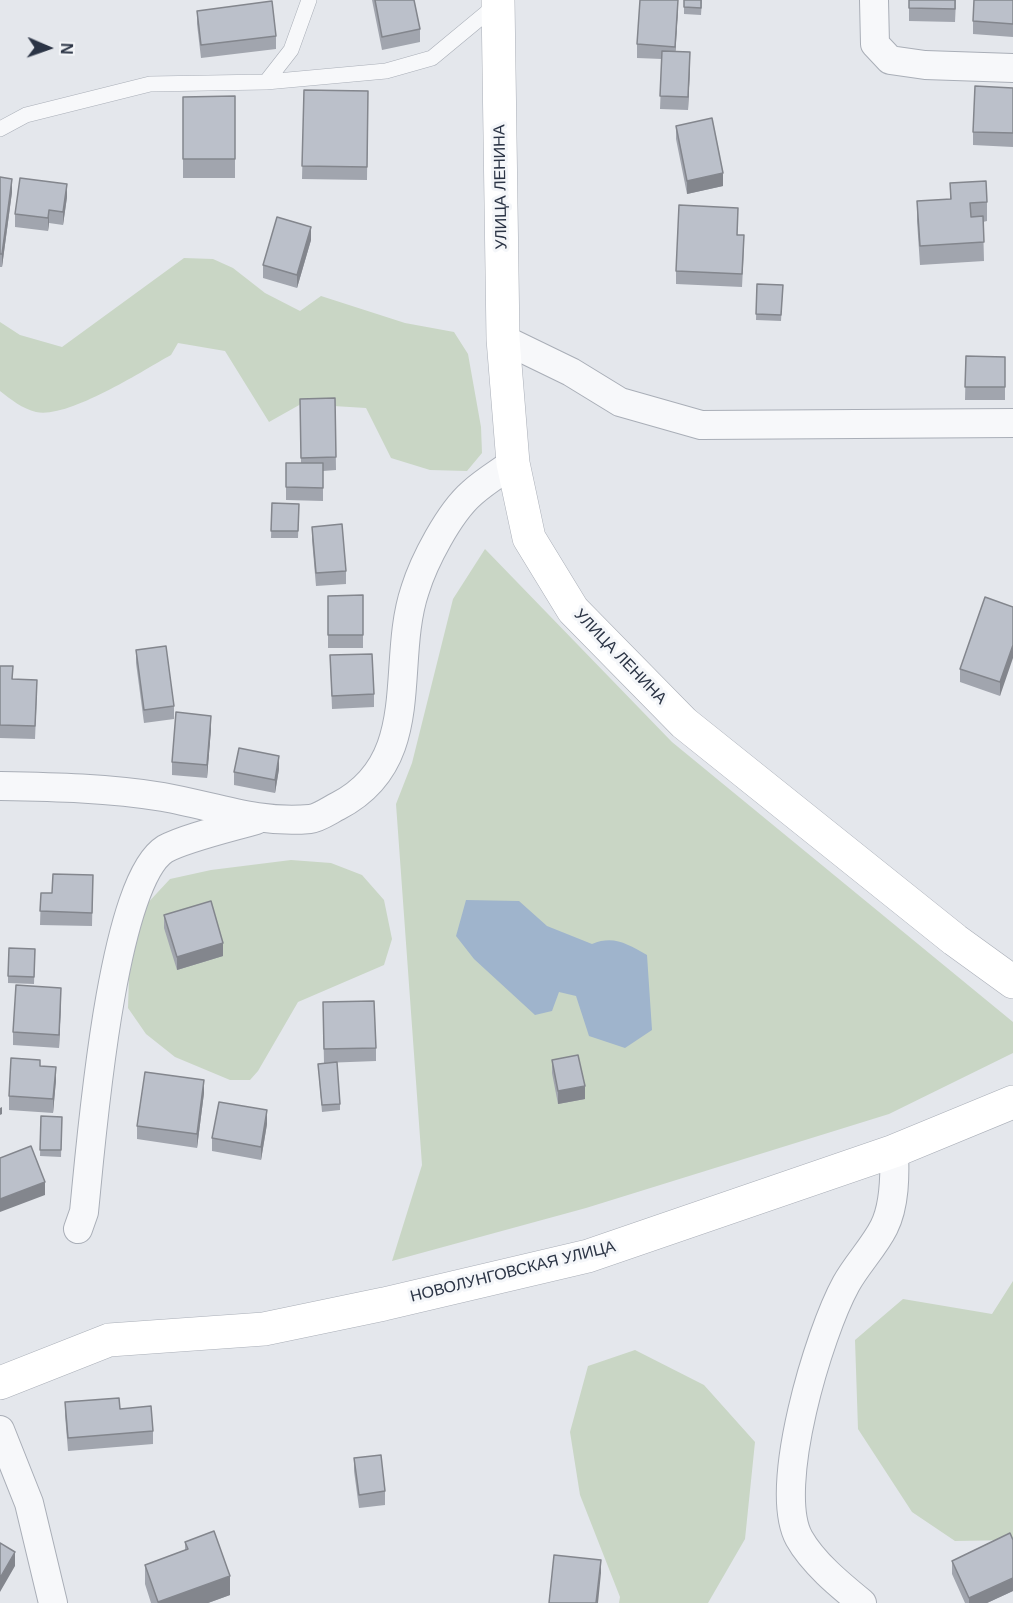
<!DOCTYPE html>
<html>
<head>
<meta charset="utf-8">
<style>
	body { margin:0 }
	#map { position:relative; width:1013px; height:1603px; overflow:hidden; background:#e4e7ec; font-family:Arial,sans-serif }
	canvas { display:block }
	.north { position:absolute; left:18px; top:18px; width:60px; height:60px; -webkit-text-stroke:4px #f4f6f9; paint-order:stroke; rotate:92deg; font-size:16px; font-weight:700; line-height:24px; text-align:center; color:#2b3445 }
	.north::after { content:''; display:block; margin:auto; width:21px; height:27px; background:#2b3445; clip-path:polygon(50% 0,100% 100%,50% 72%,0 100%) }
</style>
</head>
<body>
<div id="map">
<canvas width="1013" height="1603"></canvas>
<div class="north">N</div>
</div>
<script>
const g = document.querySelector('canvas').getContext('2d');
g.lineJoin = 'round';
function paint(path, color) { g.fillStyle = color; g.fill(path, 'evenodd'); }
function stroke(path, color, width, dash) { g.strokeStyle = color; g.lineWidth = width; g.lineCap = dash ? 'butt' : 'round'; g.setLineDash(dash || []); g.stroke(path); }
function drawText(font, color, halo, rows, align = 'center') {
  g.font = font + ' Arial,sans-serif'; g.lineWidth = 6; g.setLineDash([]); g.textBaseline = 'middle'; g.strokeStyle = halo; g.fillStyle = color; for (const [text, x, y, turn = 0] of rows) {
    g.save(); g.translate(x, y); g.rotate((+turn || 0) * Math.PI / 180); g.textAlign = isNaN(turn) ? turn : align; if (halo) g.strokeText(text, 0, 0); g.fillText(text, 0, 0); g.restore();
  }
}
const green = new Path2D(`
	M184,258L213,259L233,268L265,293L300,311L321,296L405,323L454,332L468,354L481,427L482,453L467,471L430,470L391,458L366,408L301,404L269,422L225,351L178,343L171,355C142,371 68,419 36,412C23,409 10,399 0,391V322L20,335L62,347Z
	M485,549L672,742L1013,1022V1053L889,1114L586,1208L392,1261L422,1165L396,804L412,763L453,599Z
	M291,860L331,863L362,875L384,900L392,939L384,965L298,1002L258,1071L250,1080H230L175,1057L146,1034L128,1008L129,976L144,907L170,879L211,870Z
	M1013,1281V1540L955,1541L912,1512L858,1429L855,1340L903,1299L992,1314Z
	M635,1350L704,1385L755,1442L745,1539L708,1603H619L620,1597L580,1495L570,1432L588,1366Z`);
const water = new Path2D(`
	M466,900L519,901L547,926L592,944C614,935 627,944 647,955L652,1030L625,1048L589,1036L576,996L559,992L552,1011L535,1015L474,959L456,936Z`);
const lane = new Path2D(`
	M266,82L291,50L309,0
	M0,129L26,115L150,84L266,82L386,71L432,58L496,5`);
const street = new Path2D(`
	M874,0L875,44L890,60L925,65L1013,68
	M503,339L571,372L620,402L701,425L1013,423
	M0,786C54,787 109,788 163,797C214,806 257,824 310,819C319,818 330,810 338,806C425,761 390,664 415,590C424,561 449,513 472,493C484,482 499,473 513,463
	M78,1229L84,1212C91,1144 111,883 165,849C185,838 232,827 256,820
	M0,1430L29,1503L53,1603
	M862,1603C840,1585 813,1563 799,1538C772,1488 819,1333 846,1284C857,1264 874,1247 884,1227C895,1205 895,1175 894,1151`);
const secondary = new Path2D(`
	M498,0L503,339L513,463L529,538L573,610L684,723L955,940L1013,982
	M0,1383L109,1340L264,1329L384,1304L588,1256L894,1151L1013,1102`);
const wall = new Path2D(`
	M372,0H414L420,29V42L382,50Z
	M684,0H702L701,15L684,14Z
	M909,0H956L955,22L909,21Z
	M1013,0V37L973,34V21Z
	M678,8L675,51L690,65L688,110L660,109L662,59L637,58V44Z
	M197,11L276,36V49L201,58L197,24Z
	M1013,88V147L973,145V132Z
	M304,90L368,91L367,180L302,179Z
	M235,96V178H183V97Z
	M676,126L723,186L687,194L676,139Z
	M0,177L12,192L2,267H0Z
	M950,183L987,202V221L983,222L984,261L920,265L917,221V201L950,199Z
	M67,197L63,225L49,223L48,231L15,227V214Z
	M738,235L744,248L742,287L676,284V271Z
	M311,240L297,288L263,278V265Z
	M757,284L783,285L781,321L756,320Z
	M966,356L1005,357V400H965Z
	M335,398L336,470L323,471V501L286,500V463H301L300,399Z
	M272,503L299,504L298,538H271Z
	M312,527L346,571V584L316,586L312,540Z
	M363,595V648H328V596Z
	M1013,607L1000,696L960,682V669Z
	M136,650L174,706V719L144,723L136,663Z
	M330,655L374,694V707L332,709Z
	M0,666L13,679L37,693L35,739L0,738Z
	M211,729L207,778L172,775V762Z
	M279,769L275,793L234,785V772Z
	M93,875L92,926L40,925L41,893H52Z
	M164,915L223,956L177,970L164,928Z
	M35,949L34,984L8,983V976Z
	M61,1001L59,1048L13,1045V1032Z
	M323,1016L376,1048V1061L324,1063Z
	M552,1060L585,1099L558,1104L552,1073Z
	M318,1064L340,1104V1110L322,1112Z
	M56,1080L53,1113L9,1110V1096Z
	M204,1093L197,1148L137,1139V1126Z
	M41,1116L62,1117L61,1157L40,1156Z
	M267,1124L261,1160L212,1151V1138Z
	M65,1402L120,1409L153,1431V1444L68,1451L65,1415Z
	M354,1458L385,1491V1505L359,1508L354,1471Z
	M185,1542L230,1595L208,1603H151L145,1584V1565L185,1550Z
	M952,1561L1013,1591L987,1603H965L952,1574Z`);
const shadedWall = new Path2D(`
	M678,0V8L675,60V47Z
	M690,52V65L688,110V97Z
	M723,173V186L687,194V181Z
	M12,179V192L2,267V254Z
	M67,184V197L63,225V212Z
	M49,210V223L48,231V218Z
	M311,227V240L297,288V275Z
	M1013,645V658L1000,696V682Z
	M211,716V729L207,778V765Z
	M279,756V769L275,793V780Z
	M223,943V956L177,970V957Z
	M61,988V1001L59,1048V1035Z
	M56,1067V1080L53,1113V1099Z
	M204,1080V1093L197,1148V1134Z
	M585,1086V1099L558,1104V1091Z
	M2,1107V1114L0,1115V1108Z
	M267,1110V1124L261,1160V1147Z
	M45,1182V1195L0,1212V1199Z
	M15,1552V1566L0,1592V1578Z
	M601,1560V1573L598,1603H596Z
	M230,1576V1595L208,1603H158V1602Z
	M1013,1578V1591L987,1603H969V1598Z`);
const building = new Path2D(`
	M375,0H414L420,29L382,37Z
	M640,0H678L675,47L637,44Z
	M684,0H701V8L684,7Z
	M909,0H955V9L909,8Z
	M974,0H1013V24L973,21Z
	M272,1L276,36L201,45L197,11Z
	M662,51L690,52L688,97L660,96Z
	M975,86L1013,88V133L973,132Z
	M304,90L368,91L367,167L302,166Z
	M235,96V159H183V97Z
	M712,118L723,173L687,181L676,126Z
	M0,177L12,179L2,254H0Z
	M20,178L67,184L63,212L49,210L48,218L15,214Z
	M986,181L987,202L970,203L971,217L983,216L984,242L920,246L917,201L951,199L950,183Z
	M679,205L738,208L737,235H744L742,274L676,271Z
	M277,217L311,227L297,275L263,265Z
	M757,284L783,285L781,315L756,314Z
	M966,356L1005,357V387H965Z
	M335,398L336,457L301,458L300,399Z
	M286,463H323V488L286,487Z
	M272,503L299,504L298,531H271Z
	M342,524L346,571L316,573L312,527Z
	M363,595V635H328V596Z
	M985,597L1013,607V645L1000,682L960,669Z
	M166,646L174,706L144,710L136,650Z
	M372,654L374,694L332,696L330,655Z
	M0,666H13L12,679L37,680L35,726L0,725Z
	M176,712L211,716L207,765L172,762Z
	M239,748L279,756L275,780L234,772Z
	M53,874L93,875L92,913L40,911L41,893H52Z
	M211,901L223,943L177,957L164,915Z
	M9,948L35,949L34,977L8,976Z
	M16,985L61,988L59,1035L13,1032Z
	M374,1001L376,1048L324,1049L323,1002Z
	M578,1055L585,1086L558,1091L552,1060Z
	M11,1058L40,1060V1066L56,1067L53,1099L9,1096Z
	M337,1062L340,1104L322,1105L318,1064Z
	M145,1072L204,1080L197,1134L137,1126Z
	M219,1102L267,1110L261,1147L212,1138Z
	M41,1116L62,1117L61,1150H40Z
	M31,1146L45,1182L0,1199V1158Z
	M119,1398L120,1409L151,1406L153,1431L68,1438L65,1402Z
	M381,1455L385,1491L359,1495L354,1458Z
	M214,1531L230,1576L158,1602L145,1565L188,1549L185,1542Z
	M1010,1533L1013,1540V1578L969,1598L952,1561Z
	M0,1543L15,1552L0,1578Z
	M554,1555L601,1560L596,1603H549Z`);
const streetNames = [
	["УЛИЦА ЛЕНИНА",501,187,-91],
	["УЛИЦА ЛЕНИНА",620,657,46],
	["НОВОЛУНГОВСКАЯ УЛИЦА",513,1272,-14]
];
paint(green, '#c9d6c5');
paint(water, '#9fb4cc');
stroke(lane, '#a9aeb7', 16);
stroke(street, '#a9aeb7', 30);
stroke(secondary, '#a9aeb7', 34);
stroke(lane, '#f7f8fa', 15);
stroke(street, '#f7f8fa', 28);
stroke(secondary, '#fff', 33);
paint(wall, '#a1a5ae');
paint(shadedWall, '#83868d');
paint(building, '#bbc0ca');
stroke(building, '#83868d', 1.5);
drawText('16px', '#2b3445', '#f4f6f9', streetNames);
</script>
</body>
</html>
